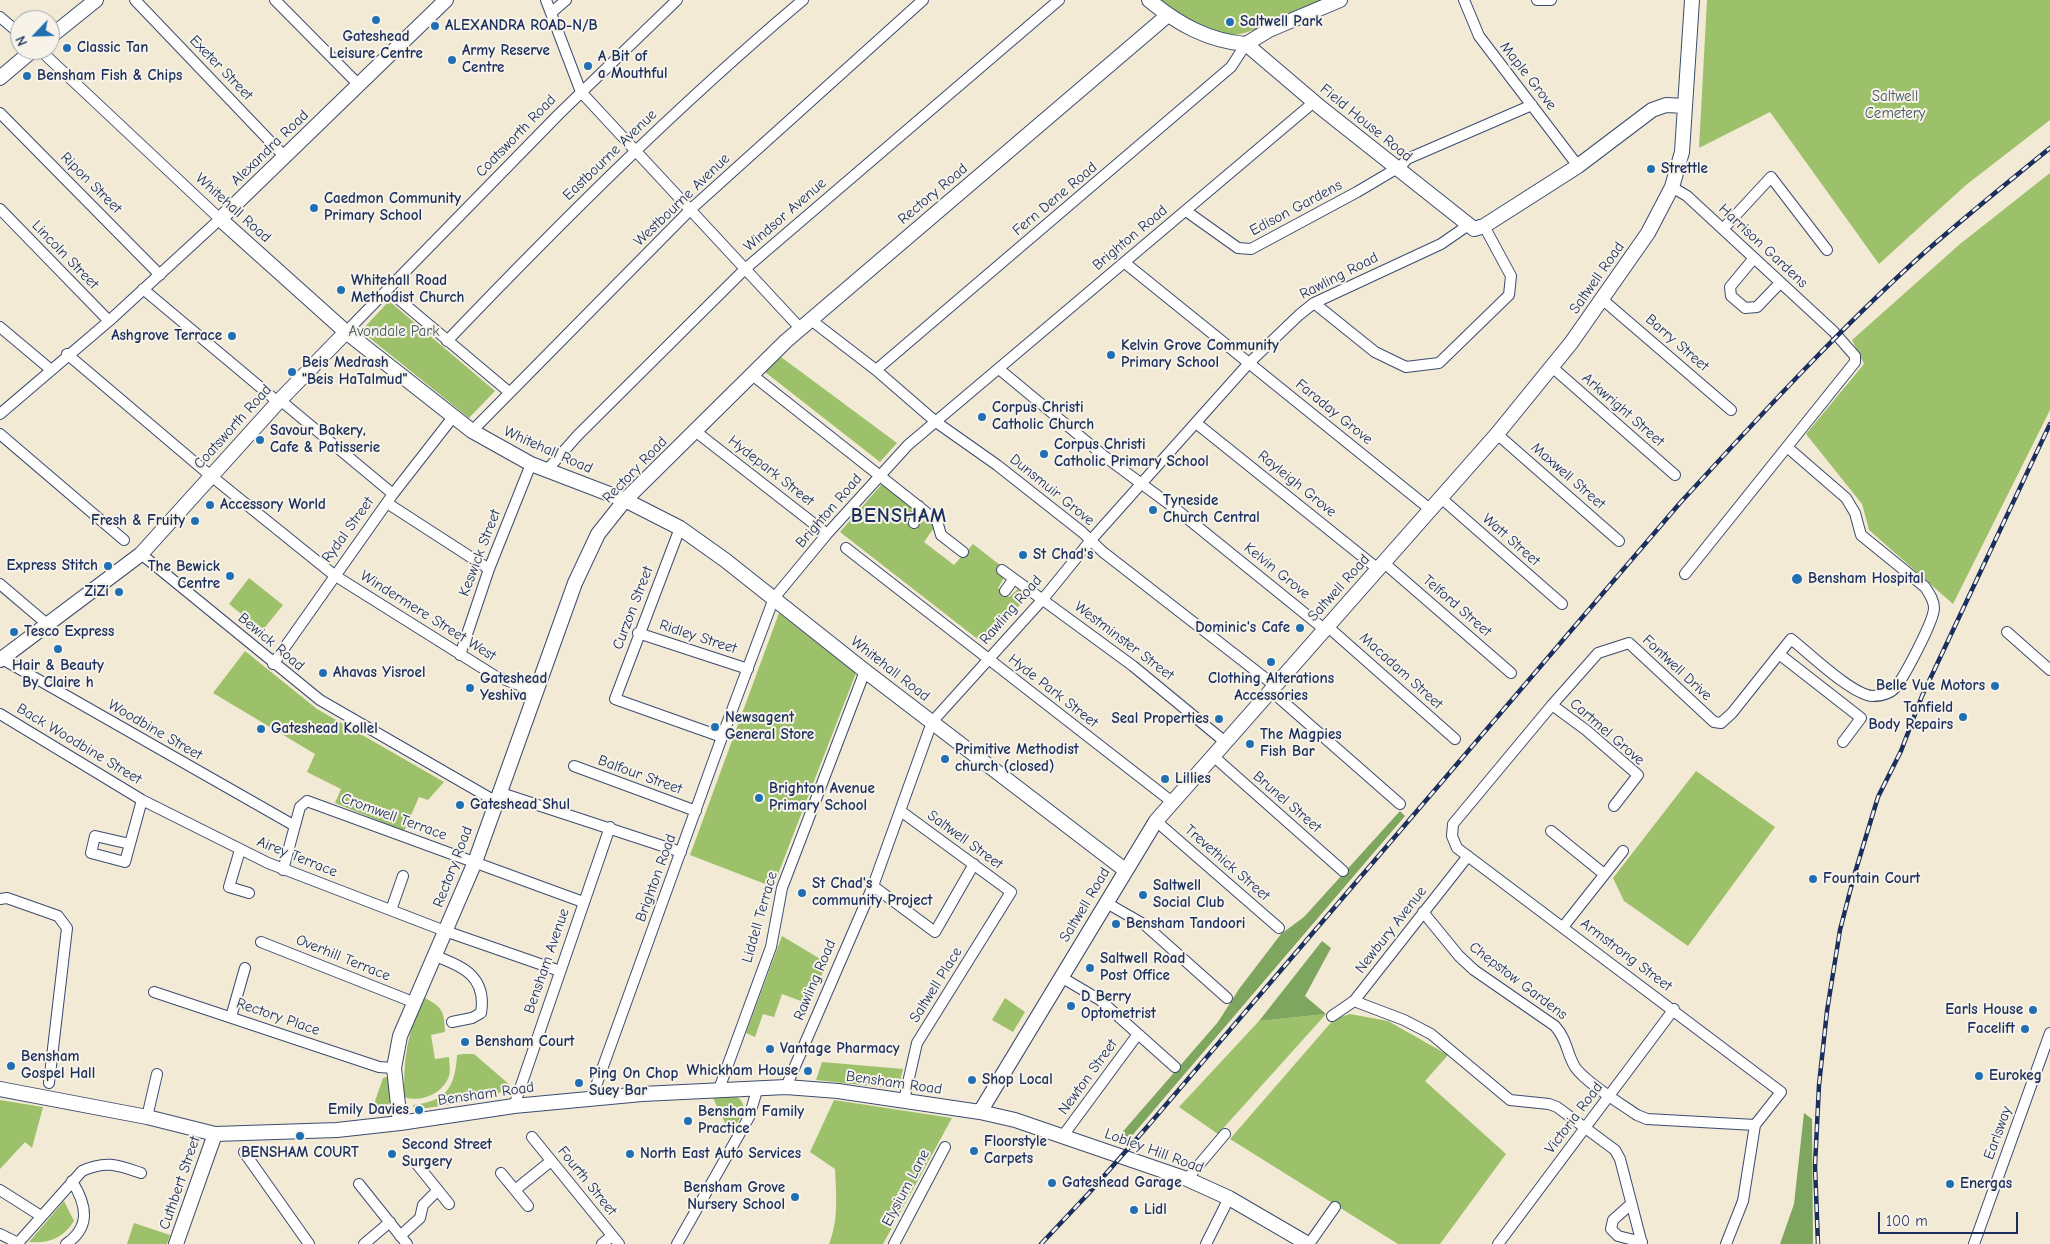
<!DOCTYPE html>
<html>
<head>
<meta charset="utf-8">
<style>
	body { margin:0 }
	#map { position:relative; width:2050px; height:1244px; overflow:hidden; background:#f3ead5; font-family:"Comic Neue",sans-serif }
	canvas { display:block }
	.north { position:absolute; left:10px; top:10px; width:50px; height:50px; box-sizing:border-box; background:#f7f3e8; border:1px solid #9fa5b1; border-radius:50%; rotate:246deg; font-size:14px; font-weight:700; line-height:20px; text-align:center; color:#1b2f5e }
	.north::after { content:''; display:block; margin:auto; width:18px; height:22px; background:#1f6fb2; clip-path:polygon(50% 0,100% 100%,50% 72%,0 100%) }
	.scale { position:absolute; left:1878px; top:1212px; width:140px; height:22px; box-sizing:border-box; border:2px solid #1b2f5e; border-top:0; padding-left:6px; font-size:15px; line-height:18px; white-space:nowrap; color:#1b2f5e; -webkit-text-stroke:4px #f7f3e8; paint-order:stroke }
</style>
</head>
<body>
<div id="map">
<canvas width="2050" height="1244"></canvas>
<div class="north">N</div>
<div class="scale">100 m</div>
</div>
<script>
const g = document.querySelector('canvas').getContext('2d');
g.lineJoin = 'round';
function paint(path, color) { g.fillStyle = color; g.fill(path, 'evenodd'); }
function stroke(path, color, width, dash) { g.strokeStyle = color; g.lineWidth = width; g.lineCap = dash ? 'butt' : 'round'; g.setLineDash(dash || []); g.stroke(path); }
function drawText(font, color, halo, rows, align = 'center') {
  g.font = font + ' "Comic Neue",sans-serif'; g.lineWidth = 4; g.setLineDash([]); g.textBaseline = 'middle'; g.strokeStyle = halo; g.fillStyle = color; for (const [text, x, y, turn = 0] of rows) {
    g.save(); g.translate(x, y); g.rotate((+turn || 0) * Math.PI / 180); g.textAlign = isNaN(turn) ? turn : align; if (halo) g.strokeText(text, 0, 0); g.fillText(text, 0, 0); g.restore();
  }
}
const green = new Path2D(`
	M1160,0H1321C1298,10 1250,36 1227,36C1202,35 1178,15 1160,0Z
	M1707,0H2050V120L1966,185L1879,264L1770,112L1699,148Z
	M2050,173V410L1953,604L1869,530L1862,504L1806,434L1864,364L1852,340L1960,244Z
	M389,301L495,391L469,418L361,331Z
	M781,357L897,443L880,462L765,372Z
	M882,484L912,506L909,525L917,527L920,522L931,520L936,525L924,542L954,565L973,544L1000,565L997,570L1005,576L998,588L1009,597L1018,589L1028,596L984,644L840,532Z
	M249,578L283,605L262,631L229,604Z
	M779,613L856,673L773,887L690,855Z
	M245,651L317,709L444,782L428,800L419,797L404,831L335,803L341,789L307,772L315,754L213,693Z
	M1696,771L1775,827L1688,946L1624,901L1613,878Z
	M782,936L827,963L809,1004L782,994L774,1017L763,1014L755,1037L746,1033Z
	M423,997C443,1007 444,1011 445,1032L431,1035L435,1059L449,1057C449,1063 451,1071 449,1076C443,1094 420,1103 404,1097C404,1054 407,1037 423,997Z
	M1005,998L1025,1012L1013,1032L992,1020Z
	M1326,1014L1218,1134L1179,1107L1259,1021Z
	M1350,1014L1388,1021L1448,1055L1425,1081L1506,1154L1440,1244H1398L1230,1139L1334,1019Z
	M463,1054H474L510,1085L492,1098L414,1110L413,1105C446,1101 455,1088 457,1055Z
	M822,1062L903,1069L898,1089L816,1080Z
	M386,1077L388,1078L391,1101L383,1111L374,1112L373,1107L383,1078Z
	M737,1097C752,1107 737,1122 730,1133L713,1098Z
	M0,1100L43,1107L32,1148L25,1142L0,1169Z
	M834,1100L952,1118L883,1244H829C839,1220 836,1194 835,1169L810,1152Z
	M64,1201L74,1221C64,1237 50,1244 29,1242Z
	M134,1223L170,1235L167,1244H127Z`);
const forest = new Path2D(`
	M1400,811L1405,816L1130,1138L1119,1136L1218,1022L1239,989L1281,934L1304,917Z
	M1322,941L1331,948L1305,996L1326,1014L1259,1021Z
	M1804,1113L1812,1119L1813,1244H1780L1794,1204Z`);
const street = new Path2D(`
	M135,0L285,157
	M275,0L359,85
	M546,0L581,92L800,328
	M1464,0L1479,36L1578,166
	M1537,0H1551
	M551,13L566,0
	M0,17L20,34
	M0,113L160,275
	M1672,187L1687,196L1833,331L1855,356V362L1685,574
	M0,209L109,321
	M1186,211L1238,248L1251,249L1357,192L1401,166L1407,159L1532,105
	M1723,229L1771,177L1827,250
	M1754,258L1730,287L1731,296L1745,308L1757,307L1780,283
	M1125,263L1431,510
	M143,289L278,402
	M396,297L509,392
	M1603,300L1731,410
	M1314,303L1375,352L1406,367L1439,363L1509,295L1511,276L1484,226
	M811,320L876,370L936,422L997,465L1082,532L1103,552L1274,685
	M0,327L50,369
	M346,332L559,114L677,0
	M447,341C561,222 677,106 803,0
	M67,354L205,471L334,575L495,676L535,691
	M1552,367L1675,475
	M999,369L1104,456L1177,510L1324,629
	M876,370L1231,67L1246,44
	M751,374L937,521L941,535L963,552
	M280,400L393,494
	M0,414L109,321L220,219L40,50
	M1196,423L1378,569
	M472,431L691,209L923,0
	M695,431L827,534
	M0,434L124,540
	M1497,434L1619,541
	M547,470L578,435L745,269L1059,0
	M1441,498L1562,604
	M387,503L489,569
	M914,523L919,506
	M680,528L615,699L722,737
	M846,548L1171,801
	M141,554L320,700L495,801
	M1383,562L1511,673
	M1002,570L1133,666L1224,741
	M0,584L47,624
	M1005,591L1013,580
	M1327,626L1455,739
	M2007,632L2050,670
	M638,633L748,669
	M1779,654L1791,639C1809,653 1851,694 1872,696C1881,696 1890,694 1896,687C1905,675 1934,621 1934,608C1934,600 1929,593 1925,587L1861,535L1855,513L1846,498L1787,447
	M460,655L489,569L531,464
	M2,659L295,826
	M273,664L393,494L453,417
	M1270,690L1400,804
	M1552,705L1586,730L1638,775L1614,806
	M0,714L142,800L268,863L445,931L560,971
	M1212,755L1343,871
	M574,766L696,811
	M498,792L681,852
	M902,812L1011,892L917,1043L904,1100
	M1156,821L1279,928
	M1551,831L1604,874
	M130,844L95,836L91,853L125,862L142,800
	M240,850L229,887L249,893
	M283,870L300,807L307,801L583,902
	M873,886L935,932L974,864
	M0,899L7,898L58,916L67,928L49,1083
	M1105,902L1145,925L1227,998
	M391,910L403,876
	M1423,912L1459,956L1474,970L1555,1026C1568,1041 1566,1052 1575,1067C1585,1082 1621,1104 1637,1115L1647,1119L1755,1125
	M1563,927L1623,851
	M261,942L413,1002
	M435,956C463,966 487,977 481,1013L472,1018L452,1022
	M1061,977L1100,1000L1175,1067
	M154,992L379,1067L394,1068
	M1354,1001L1404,1020L1431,1034L1510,1100L1549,1104L1557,1107L1615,1150L1620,1159L1642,1244
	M1332,1016L1354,1001L1468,856
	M231,1017L245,968
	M786,1087L873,886L932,722L1043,599L1091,540L1249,363L1299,315L1314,303L1441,244L1467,226
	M719,1089L771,947L782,888L865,671
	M592,1097L722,737L774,598L827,534L908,445L1314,102
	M514,1106L610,827
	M147,1117L157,1074
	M532,1137L619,1244
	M1062,1137L1138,1034
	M244,1152L309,1244
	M416,1163L449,1204
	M501,1173L528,1206
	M1187,1179L1225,1134
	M359,1184L407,1244
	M0,1190L41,1216
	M515,1190L551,1161
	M1631,1204L1613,1220L1611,1229L1618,1236L1642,1242
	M0,1234L18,1243L82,1171C106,1160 118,1165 141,1173
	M400,1236L420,1218L423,1205L438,1190
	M66,1244C92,1226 86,1204 72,1181
	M364,1244L390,1222
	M602,1244L612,1236
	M677,1244L749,1117L758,1087
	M894,1244L945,1147
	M1206,1244L1229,1198
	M1309,1244L1335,1207
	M1498,1244L1674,1009
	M1726,1244L1743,1201L1755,1125L1781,1092L1457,848L1452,836L1453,824L1552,705L1598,653L1629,643L1714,722L1721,723L1732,713L1779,654L1861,718L1843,742
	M1974,1244L2050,1033`);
const secondary = new Path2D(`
	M446,0L220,219L346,332L472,431L531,464L625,500L680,528L725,560L865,671L1125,870
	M1149,0C1178,24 1208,41 1246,44
	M50,37L96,0
	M1246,44L1320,107L1474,229L1484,226L1578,166L1652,110L1666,105L1685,106
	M1246,44L1269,30L1340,0
	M0,78L33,50
	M0,660L141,554L280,400L346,332
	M0,1089L147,1117L215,1134L337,1130L400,1123L514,1106L642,1094L786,1087L838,1091L980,1112L1015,1120L1187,1179L1229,1198L1308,1244
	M980,1112L1156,821L1497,434L1571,343L1648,233L1672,187L1682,152L1692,0
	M400,1123L394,1068L400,1036L475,862L575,583L598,534L625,500L786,341L1168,15
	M176,1244L215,1134`);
const rail = new Path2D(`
	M1041,1244L1089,1193L1147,1127L1680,503C1759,417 1838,330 1925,252C1966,216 2008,182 2050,148
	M1818,1244L1815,1166L1819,1085L1827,1011L1840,930L1854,876L1878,797L1901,751L1922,696L2050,424`);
const markers = [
	[376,20,5,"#1f6fb2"],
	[1230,22,5,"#1f6fb2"],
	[435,26,5,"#1f6fb2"],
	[67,48,5,"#1f6fb2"],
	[452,60,5,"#1f6fb2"],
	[588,66,5,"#1f6fb2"],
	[27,76,5,"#1f6fb2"],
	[1651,169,5,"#1f6fb2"],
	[314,208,5,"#1f6fb2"],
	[341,290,5,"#1f6fb2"],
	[232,336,5,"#1f6fb2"],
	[1111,355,5,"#1f6fb2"],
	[292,372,5,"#1f6fb2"],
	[982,417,5,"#1f6fb2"],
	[260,440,5,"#1f6fb2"],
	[1044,454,5,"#1f6fb2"],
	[210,505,5,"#1f6fb2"],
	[1153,510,5,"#1f6fb2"],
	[195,521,5,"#1f6fb2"],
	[1023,555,5,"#1f6fb2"],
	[108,566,5,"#1f6fb2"],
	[230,576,5,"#1f6fb2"],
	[1797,579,6,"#1f6fb2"],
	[119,592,5,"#1f6fb2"],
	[1300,628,5,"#1f6fb2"],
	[14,632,5,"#1f6fb2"],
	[58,649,5,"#1f6fb2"],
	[1271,662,5,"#1f6fb2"],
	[323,673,5,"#1f6fb2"],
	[1995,686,5,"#1f6fb2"],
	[470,688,5,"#1f6fb2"],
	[1963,717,5,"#1f6fb2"],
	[1219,719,5,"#1f6fb2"],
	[715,727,5,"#1f6fb2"],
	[261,729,5,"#1f6fb2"],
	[1250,744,5,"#1f6fb2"],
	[945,759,5,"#1f6fb2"],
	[1165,779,5,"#1f6fb2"],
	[759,798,5,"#1f6fb2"],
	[460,805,5,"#1f6fb2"],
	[1813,879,5,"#1f6fb2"],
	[802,893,5,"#1f6fb2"],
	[1143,895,5,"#1f6fb2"],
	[1116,924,5,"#1f6fb2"],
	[1090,968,5,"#1f6fb2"],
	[1071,1006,5,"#1f6fb2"],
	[2033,1010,5,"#1f6fb2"],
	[2025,1029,5,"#1f6fb2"],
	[465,1042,5,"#1f6fb2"],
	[770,1049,5,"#1f6fb2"],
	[11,1066,5,"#1f6fb2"],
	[808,1071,5,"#1f6fb2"],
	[1979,1076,5,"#1f6fb2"],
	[972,1080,5,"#1f6fb2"],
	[579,1083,5,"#1f6fb2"],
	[419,1110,5,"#1f6fb2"],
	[688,1121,5,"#1f6fb2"],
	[300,1136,5,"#1f6fb2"],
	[974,1151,5,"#1f6fb2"],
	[392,1154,5,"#1f6fb2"],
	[630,1154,5,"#1f6fb2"],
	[1052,1183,5,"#1f6fb2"],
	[1950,1184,5,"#1f6fb2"],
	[795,1197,5,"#1f6fb2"],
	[1134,1210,5,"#1f6fb2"]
];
const poiNames = [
	["Saltwell Park",1240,22],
	["ALEXANDRA ROAD-N/B",445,26],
	["Gateshead",376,37,"center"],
	["Leisure Centre",376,54,"center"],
	["Classic Tan",77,48],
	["Army Reserve",462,51],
	["Centre",462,68],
	["A Bit of",598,57],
	["a Mouthful",598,74],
	["Bensham Fish & Chips",37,76],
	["Strettle",1661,169],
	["Caedmon Community",324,199],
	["Primary School",324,216],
	["Whitehall Road",351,281],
	["Methodist Church",351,298],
	["Ashgrove Terrace",222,336,"right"],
	["Kelvin Grove Community",1121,346],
	["Primary School",1121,363],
	["Beis Medrash",302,363],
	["\"Beis HaTalmud\"",302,380],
	["Corpus Christi",992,408],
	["Catholic Church",992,425],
	["Savour Bakery,",270,431],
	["Cafe & Patisserie",270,448],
	["Corpus Christi",1054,445],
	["Catholic Primary School",1054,462],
	["Tyneside",1163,501],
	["Church Central",1163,518],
	["Accessory World",220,505],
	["Fresh & Fruity",185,521,"right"],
	["St Chad's",1033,555],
	["Express Stitch",98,566,"right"],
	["The Bewick",220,567,"right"],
	["Centre",220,584,"right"],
	["Bensham Hospital",1808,579],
	["ZiZi",109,592,"right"],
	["Dominic's Cafe",1290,628,"right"],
	["Tesco Express",24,632],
	["Hair & Beauty",58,666,"center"],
	["By Claire h",58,683,"center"],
	["Ahavas Yisroel",333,673],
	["Gateshead",480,679],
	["Yeshiva",480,696],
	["Clothing Alterations",1271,679,"center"],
	["Accessories",1271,696,"center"],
	["Belle Vue Motors",1985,686,"right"],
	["Tanfield",1953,708,"right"],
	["Body Repairs",1953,725,"right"],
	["Newsagent",725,718],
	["General Store",725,735],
	["Seal Properties",1209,719,"right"],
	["Gateshead Kollel",271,729],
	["The Magpies",1260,735],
	["Fish Bar",1260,752],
	["Primitive Methodist",955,750],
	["church (closed)",955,767],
	["Lillies",1175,779],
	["Brighton Avenue",769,789],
	["Primary School",769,806],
	["Gateshead Shul",470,805],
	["Fountain Court",1823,879],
	["St Chad's",812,884],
	["community Project",812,901],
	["Saltwell",1153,886],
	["Social Club",1153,903],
	["Bensham Tandoori",1126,924],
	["Saltwell Road",1100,959],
	["Post Office",1100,976],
	["D Berry",1081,997],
	["Optometrist",1081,1014],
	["Earls House",2023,1010,"right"],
	["Facelift",2015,1029,"right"],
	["Bensham Court",475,1042],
	["Vantage Pharmacy",780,1049],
	["Bensham",21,1057],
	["Gospel Hall",21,1074],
	["Whickham House",798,1071,"right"],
	["Ping On Chop",589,1074],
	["Suey Bar",589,1091],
	["Eurokeg",1989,1076],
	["Shop Local",982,1080],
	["Emily Davies",409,1110,"right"],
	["Bensham Family",698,1112],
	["Practice",698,1129],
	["Floorstyle",984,1142],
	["Carpets",984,1159],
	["Second Street",402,1145],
	["Surgery",402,1162],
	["BENSHAM COURT",300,1153,"center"],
	["North East Auto Services",640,1154],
	["Gateshead Garage",1062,1183],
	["Energas",1960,1184],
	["Bensham Grove",785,1188,"right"],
	["Nursery School",785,1205,"right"],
	["Lidl",1144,1210]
];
const streetNames = [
	["Exeter Street",221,68,46],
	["Maple Grove",1528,76,52],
	["Field House Road",1366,123,39],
	["Coatsworth Road",516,136,-46],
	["Alexandra Road",270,148,-44],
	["Eastbourne Avenue",610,155,-44],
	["Ripon Street",91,183,45],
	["Rectory Road",933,194,-40],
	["Fern Dene Road",1055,199,-40],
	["Westbourne Avenue",682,200,-44],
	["Whitehall Road",233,208,42],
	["Edison Gardens",1296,208,-28],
	["Windsor Avenue",785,215,-41],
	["Brighton Road",1130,238,-40],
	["Harrison Gardens",1763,246,43],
	["Lincoln Street",65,255,46],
	["Rawling Road",1339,276,-27],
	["Saltwell Road",1597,278,-55],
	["Barry Street",1677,343,41],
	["Arkwright Street",1623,410,41],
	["Faraday Grove",1334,412,39],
	["Coatsworth Road",233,427,-48],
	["Whitehall Road",548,450,24],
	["Rectory Road",635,470,-46],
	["Hydepark Street",771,471,38],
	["Maxwell Street",1568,476,41],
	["Rayleigh Grove",1297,484,39],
	["Dunsmuir Grove",1052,490,39],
	["Brighton Road",829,511,-49],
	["Rydal Street",348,530,-54],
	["Watt Street",1511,540,41],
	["Keswick Street",480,553,-69],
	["Kelvin Grove",1277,571,39],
	["Saltwell Road",1339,588,-48],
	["Telford Street",1457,606,41],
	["Curzon Street",633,608,-69],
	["Rawling Road",1011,610,-49],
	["Windermere Street West",428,616,32],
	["Ridley Street",698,637,18],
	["Westminster Street",1124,641,37],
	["Bewick Road",271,642,40],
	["Fontwell Drive",1677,668,43],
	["Whitehall Road",890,669,38],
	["Macadam Street",1401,671,42],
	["Hyde Park Street",1053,691,38],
	["Woodbine Street",155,730,30],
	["Cartmel Grove",1607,732,41],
	["Back Woodbine Street",79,744,31],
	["Balfour Street",640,775,20],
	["Brunel Street",1287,802,41],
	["Cromwell Terrace",394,817,20],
	["Saltwell Street",965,840,36],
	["Airey Terrace",297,857,22],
	["Trevethick Street",1227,863,41],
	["Rectory Road",453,867,-69],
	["Brighton Road",656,878,-70],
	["Saltwell Road",1085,905,-59],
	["Liddell Terrace",760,917,-74],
	["Newbury Avenue",1391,930,-52],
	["Armstrong Street",1626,955,37],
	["Overhill Terrace",343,958,22],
	["Bensham Avenue",547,961,-71],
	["Rawling Road",815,980,-67],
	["Chepstow Gardens",1518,981,37],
	["Saltwell Place",936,985,-58],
	["Rectory Place",278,1017,19],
	["Newton Street",1088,1077,-54],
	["Bensham Road",894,1083,8],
	["Bensham Road",486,1094,-8],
	["Victoria Road",1574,1118,-53],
	["Earlsway",1998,1133,-70],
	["Lobley Hill Road",1154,1151,20],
	["Fourth Street",587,1181,51],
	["Cuthbert Street",180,1183,-71],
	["Elysium Lane",906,1188,-62]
];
const parkNames = [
	["Saltwell",1895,97],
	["Cemetery",1895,114],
	["Avondale Park",394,332]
];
const districtNames = [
	["BENSHAM",899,516]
];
paint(green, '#9dc06a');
paint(forest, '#7ea65e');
stroke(street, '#3b4b70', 12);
stroke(secondary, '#3b4b70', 16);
stroke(street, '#fff', 10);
stroke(secondary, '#fff', 14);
stroke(rail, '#1b2f5e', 4.5);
stroke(rail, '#f7f3e8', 2.5, [8]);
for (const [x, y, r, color] of markers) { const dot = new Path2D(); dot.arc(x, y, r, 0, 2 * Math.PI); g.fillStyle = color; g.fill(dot); stroke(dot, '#f7f3e8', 2); }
drawText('bold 15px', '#1b2f5e', '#f7f3e8', poiNames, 'left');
drawText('15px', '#1b2f5e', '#f7f3e8', streetNames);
drawText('15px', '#425a62', '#f7f3e8', parkNames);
g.letterSpacing = '1px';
drawText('bold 20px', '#1b2f5e', '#f7f3e8', districtNames);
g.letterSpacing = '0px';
</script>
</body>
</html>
